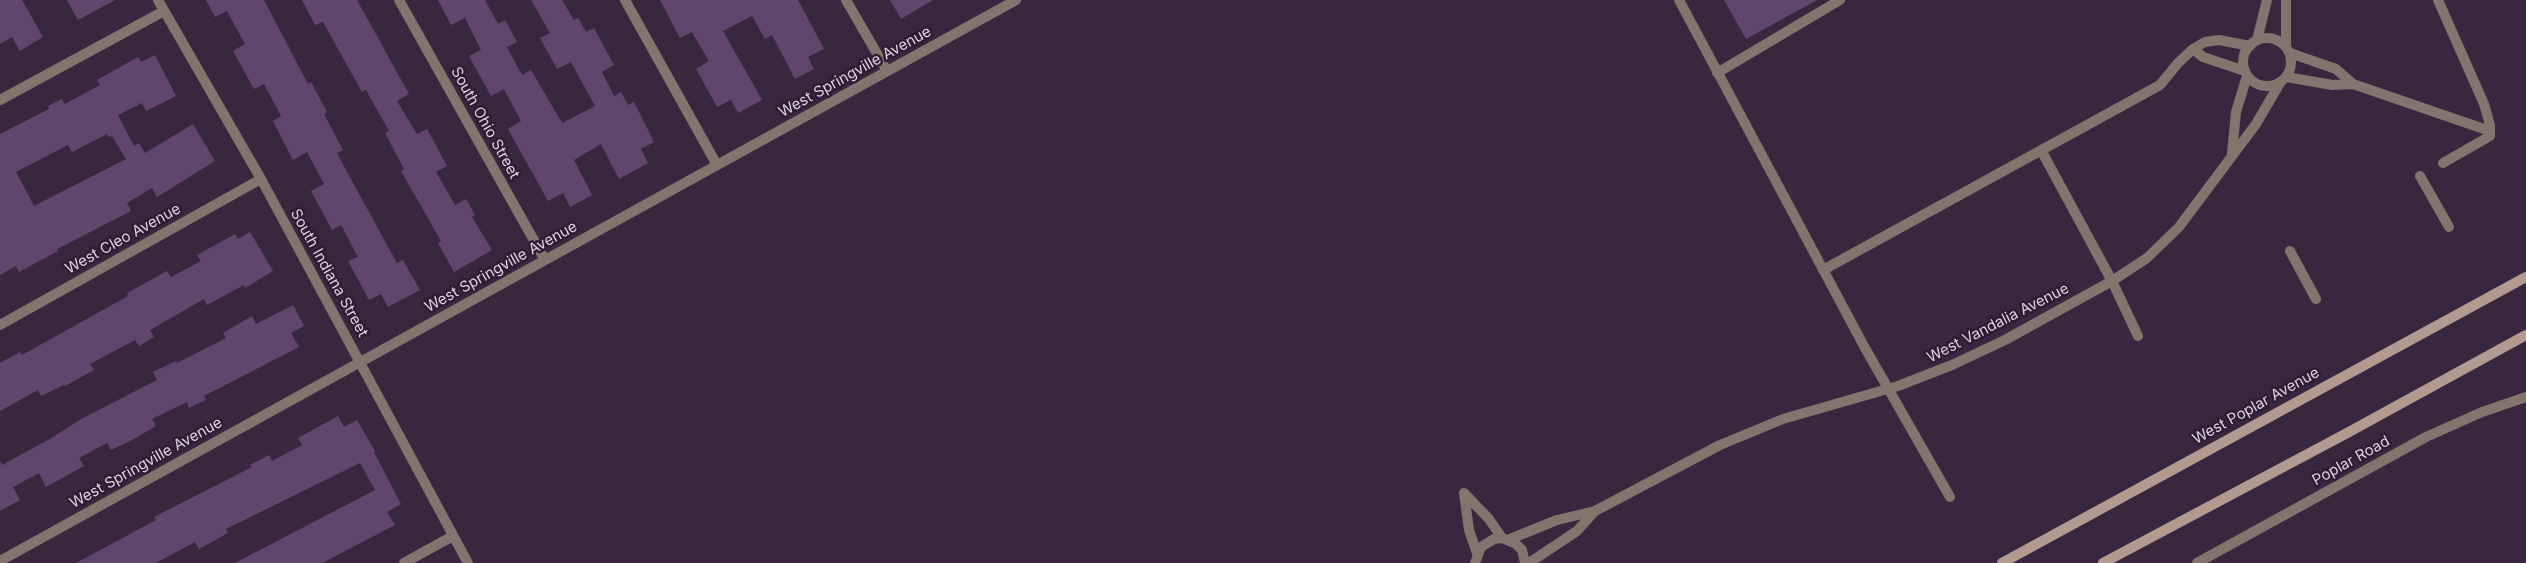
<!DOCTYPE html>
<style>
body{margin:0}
canvas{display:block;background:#39273f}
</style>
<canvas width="2526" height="563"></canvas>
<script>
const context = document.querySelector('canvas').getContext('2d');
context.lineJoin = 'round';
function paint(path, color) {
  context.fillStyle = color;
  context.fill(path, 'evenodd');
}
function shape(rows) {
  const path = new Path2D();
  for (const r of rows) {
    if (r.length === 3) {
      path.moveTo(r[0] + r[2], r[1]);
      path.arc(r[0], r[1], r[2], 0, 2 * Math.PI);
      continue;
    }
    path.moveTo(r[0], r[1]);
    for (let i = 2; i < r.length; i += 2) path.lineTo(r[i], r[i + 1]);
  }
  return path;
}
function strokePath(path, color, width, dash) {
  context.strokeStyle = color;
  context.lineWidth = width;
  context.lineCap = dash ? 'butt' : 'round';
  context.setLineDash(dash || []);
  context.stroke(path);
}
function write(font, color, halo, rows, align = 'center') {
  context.font = font + ' Inter,sans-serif';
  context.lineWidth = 5;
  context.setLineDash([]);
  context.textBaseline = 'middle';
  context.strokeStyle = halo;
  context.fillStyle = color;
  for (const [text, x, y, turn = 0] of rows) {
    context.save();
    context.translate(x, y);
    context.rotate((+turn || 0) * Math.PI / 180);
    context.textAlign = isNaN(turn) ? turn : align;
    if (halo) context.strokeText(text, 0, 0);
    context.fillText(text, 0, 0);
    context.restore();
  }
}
paint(shape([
 [0,0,22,0,43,37,20,51,12,37,0,44],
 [67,0,115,0,78,20],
 [206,0,264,0,308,84,311,82,327,112,324,114,343,150,337,153,359,194,397,263,403,260,420,290,388,307,381,294,369,300,348,261,358,257,341,225,332,230,311,191,324,184,307,152,293,160,273,121,281,116,264,84,254,89,233,51,245,44,227,11,215,17],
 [302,0,357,0,409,94,397,101,417,134,427,129,447,166,436,172,455,205,466,199,475,215,472,217,492,250,454,272,438,243,441,241,401,171,404,169,385,133,389,131,366,90,362,92,323,22,315,25],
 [438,0,485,0,498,24,505,20,517,42,507,47,522,75,531,70,562,123,595,106,571,62,557,69,540,38,550,33,531,0,562,0,574,20,578,18,586,32,594,28,614,65,602,72,614,96,621,92,628,105,634,102,654,142,641,149,648,163,619,179,601,144,574,160,592,195,570,207,563,193,548,201,508,129,521,121,504,89,491,96,469,56,481,50,465,18,451,25],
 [660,0,798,0,824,49,808,57,814,69,795,79,772,35,765,39,752,16,723,31,762,100,738,113,731,100,717,107,696,69,709,61,692,32,680,38],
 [890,0,933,0,901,19],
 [1724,0,1817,0,1746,39],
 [155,55,176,96,146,111,142,103,118,115,134,146,139,143,145,153,193,124,215,161,157,197,152,188,127,203,131,211,57,249,58,251,19,272,16,266,0,275,0,134,49,109,48,106,62,99,65,104,100,85,97,80,138,57,141,62],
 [107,134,109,137,112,136,126,159,34,206,16,172,68,145,72,152],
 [250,232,273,271,245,288,244,285,207,305,204,299,150,330,154,337,139,346,135,340,90,364,94,370,65,386,64,385,41,396,38,390,0,411,0,363,20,352,22,355,128,296,127,293,167,271,171,277,201,261,197,255,235,234,238,239],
 [293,305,304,326,291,333,299,347,204,396,206,400,189,408,187,402,152,419,156,426,132,440,111,450,107,443,79,458,84,466,46,487,39,473,13,487,20,500,0,511,0,461,2,465,48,440,83,418,157,380,153,372,176,361,177,363,226,338,223,333,252,316,256,324],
 [338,416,344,427,357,420,375,451,374,452,401,504,387,512,395,525,322,563,235,563,375,490,360,463,226,529,228,533,199,549,195,542,156,563,76,563,156,520,154,517,252,467,250,465,269,455,272,461,302,445,298,438]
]), '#62456d');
strokePath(shape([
 [1679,0,1865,348,1950,497],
 [2438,0,2484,104,2490,125,2490,136,2443,163],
 [2193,49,2203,57,2245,71],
 [2290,53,2336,69,2353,84],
 [1717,73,1840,0],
 [2287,77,2332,85,2353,84,2490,131],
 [2041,150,2112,281,2138,336],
 [2420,176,2449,227],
 [2290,251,2316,299],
 [1823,270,2160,85,2178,63,2193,49,2205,42,2219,40,2250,46],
 [1464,493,1469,530,1477,553],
 [1464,493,1489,519,1502,538]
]), '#83746d', 10);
strokePath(shape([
 [158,0,261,179,468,563],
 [399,0,545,260],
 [625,0,717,165],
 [846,0,887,71],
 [2267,62,24],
 [2257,40,2267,0],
 [2286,46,2286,0],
 [0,100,164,11],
 [2232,153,2236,112,2247,76],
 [0,325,261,179],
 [1510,539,1557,520,1595,511,1720,445,1783,419,1898,386,1952,365,2005,340,2112,281,2147,258,2179,227,2256,124,2280,83],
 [0,561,1016,0],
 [404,563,453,536],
 [1475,563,1481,547,1494,539,1502,538,1516,544,1522,550,1525,563],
 [1529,563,1577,531,1595,511],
 [2197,563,2426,437,2482,412,2526,397]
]), '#83746d', 10);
strokePath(shape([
 [2002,563,2526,277],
 [2103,563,2349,432,2526,335]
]), '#b39a90', 10);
write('15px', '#ded2e2', '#2f1d35', [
 ["West Springville Avenue",855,72,-29],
 ["South Ohio Street",485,123,61],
 ["West Cleo Avenue",123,239,-29],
 ["West Springville Avenue",501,267,-29],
 ["South Indiana Street",329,273,61],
 ["West Vandalia Avenue",1998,323,-27],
 ["West Poplar Avenue",2256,406,-29],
 ["Poplar Road",2351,461,-29],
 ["West Springville Avenue",146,463,-29]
]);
</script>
